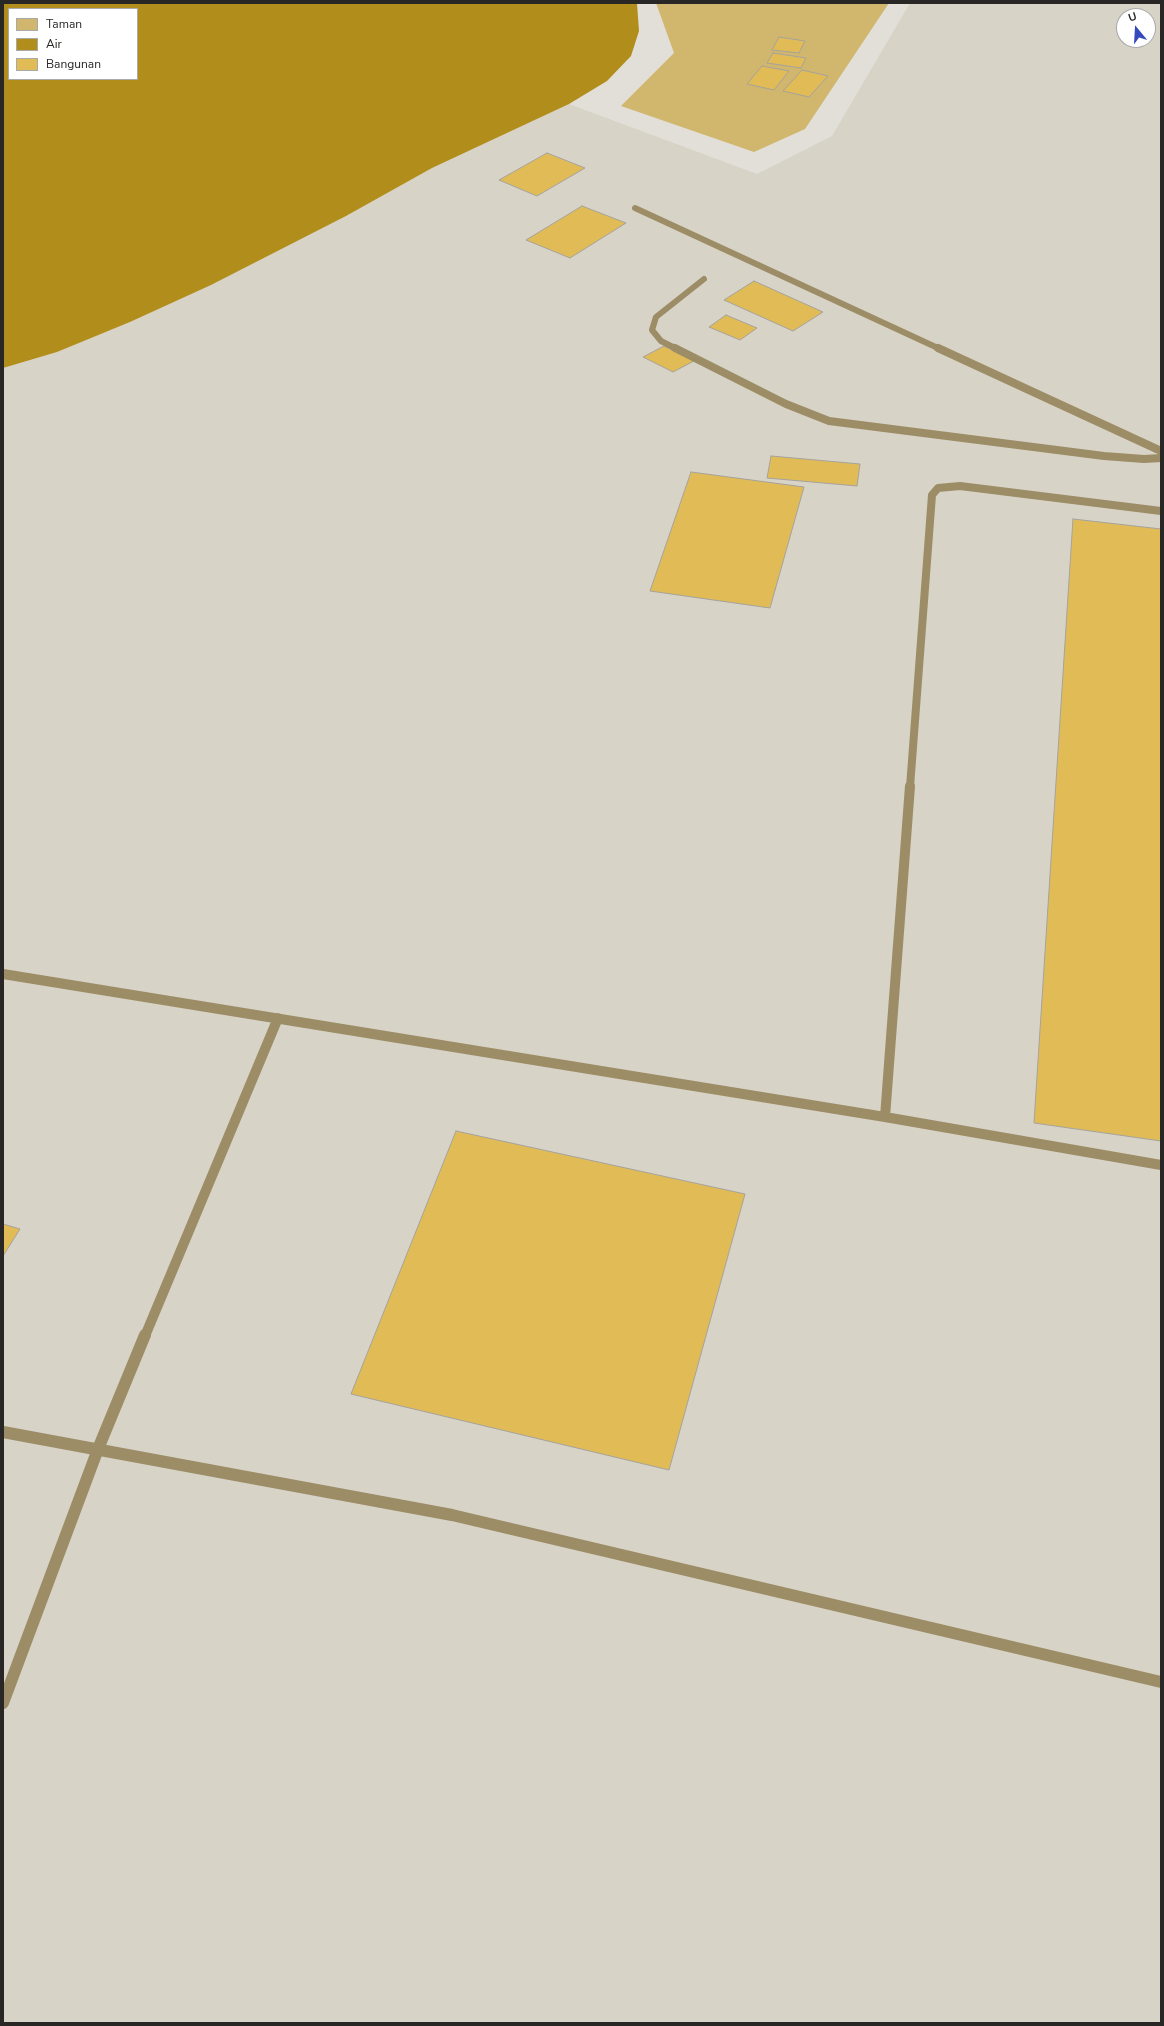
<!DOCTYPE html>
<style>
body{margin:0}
#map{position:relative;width:1164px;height:2026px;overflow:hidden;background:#e2dfd9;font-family:"Nunito Sans",sans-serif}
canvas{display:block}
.frame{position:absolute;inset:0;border:4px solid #282725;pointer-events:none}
.legend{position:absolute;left:8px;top:8px;width:130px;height:72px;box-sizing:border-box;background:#fff;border:1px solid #a9a9a8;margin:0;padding:5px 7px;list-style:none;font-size:12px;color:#282725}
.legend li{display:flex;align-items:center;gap:8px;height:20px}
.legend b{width:20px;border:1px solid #a9a9a8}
.north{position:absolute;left:1116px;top:8px;width:40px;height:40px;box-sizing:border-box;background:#fff;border:1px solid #a9a9a8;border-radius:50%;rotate:342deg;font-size:11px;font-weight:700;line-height:16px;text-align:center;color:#282725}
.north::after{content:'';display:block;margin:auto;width:14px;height:18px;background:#354bbd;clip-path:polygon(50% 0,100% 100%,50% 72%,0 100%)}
</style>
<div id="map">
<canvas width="1164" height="2026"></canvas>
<div class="frame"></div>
<ul class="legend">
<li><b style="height:11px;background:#d1b66d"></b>Taman</li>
<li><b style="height:11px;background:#b18d1b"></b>Air</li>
<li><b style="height:11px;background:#e1bc56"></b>Bangunan</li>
</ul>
<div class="north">U</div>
</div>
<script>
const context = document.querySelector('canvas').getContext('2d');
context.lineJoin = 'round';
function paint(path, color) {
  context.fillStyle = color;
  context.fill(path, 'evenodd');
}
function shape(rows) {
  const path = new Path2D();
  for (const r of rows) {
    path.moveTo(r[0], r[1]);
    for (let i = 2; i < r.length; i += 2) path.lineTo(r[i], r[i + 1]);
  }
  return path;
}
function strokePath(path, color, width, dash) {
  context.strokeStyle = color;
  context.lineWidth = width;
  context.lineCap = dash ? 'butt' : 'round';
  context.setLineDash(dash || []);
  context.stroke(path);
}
paint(shape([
 [910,3,1161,3,1161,2023,3,2023,3,368,57,352,130,322,211,285,346,216,432,168,569,104,757,174,832,136],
 [1124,16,1148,16,1148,40,1124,40]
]), '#d8d3c7');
paint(shape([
 [656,3,889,3,805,129,754,152,621,106,674,53]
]), '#d1b66d');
paint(shape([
 [3,3,637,3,639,31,631,56,607,81,569,104,432,168,346,216,211,285,130,322,57,352,3,368],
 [9,9,137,9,137,79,9,79]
]), '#b18d1b');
const building = shape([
 [779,37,805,41,799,53,772,50,779,37],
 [773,53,806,58,801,68,767,63,773,53],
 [762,66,789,71,774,90,747,84,762,66],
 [802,70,828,76,809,97,783,91,802,70],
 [547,153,585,168,537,196,499,180,547,153],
 [582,206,626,223,570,258,526,240,582,206],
 [754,281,823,312,793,331,724,300,754,281],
 [726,315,757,328,740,340,709,327,726,315],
 [664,346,694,361,673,372,643,357,664,346],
 [771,456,860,464,857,486,767,478,771,456],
 [691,472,804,487,770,608,650,591,691,472],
 [1073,519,1161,529,1161,1141,1034,1123,1073,519],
 [456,1131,745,1194,669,1470,351,1394,456,1131],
 [3,1224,20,1229,3,1256,3,1224]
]);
paint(building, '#e1bc56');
strokePath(building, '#a5a39d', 1);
strokePath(shape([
 [635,208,940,349],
 [677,349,661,341,652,330,656,317,704,279]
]), '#9c8d66', 6);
strokePath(shape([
 [675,348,786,404,829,421,1104,456,1144,459,1161,458],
 [938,348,1161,451],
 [910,787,932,495,938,488,960,486,1161,511]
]), '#9c8d66', 8);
strokePath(shape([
 [3,974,885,1117,1161,1165],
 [885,1117,910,786],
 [145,1336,278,1018]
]), '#9c8d66', 10);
strokePath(shape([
 [3,1432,452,1515,1161,1682],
 [3,1703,98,1449,145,1335]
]), '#9c8d66', 12);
</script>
